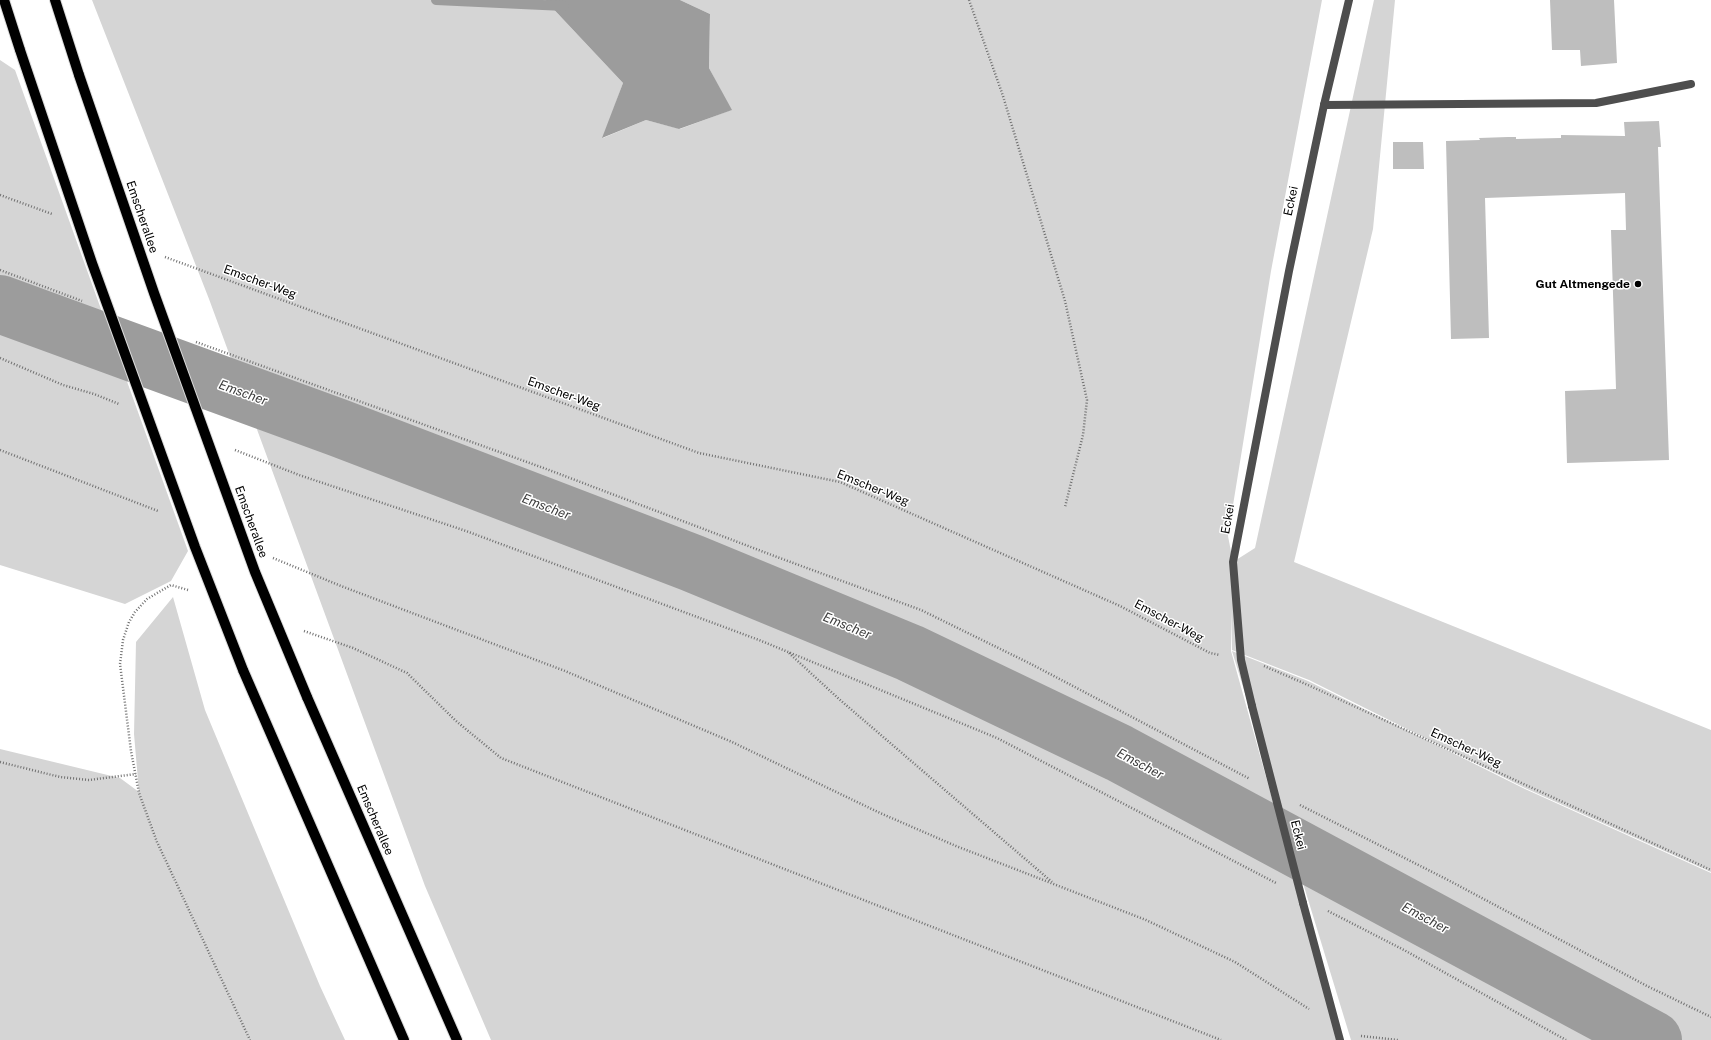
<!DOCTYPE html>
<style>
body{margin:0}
canvas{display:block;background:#fff}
</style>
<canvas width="1711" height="1040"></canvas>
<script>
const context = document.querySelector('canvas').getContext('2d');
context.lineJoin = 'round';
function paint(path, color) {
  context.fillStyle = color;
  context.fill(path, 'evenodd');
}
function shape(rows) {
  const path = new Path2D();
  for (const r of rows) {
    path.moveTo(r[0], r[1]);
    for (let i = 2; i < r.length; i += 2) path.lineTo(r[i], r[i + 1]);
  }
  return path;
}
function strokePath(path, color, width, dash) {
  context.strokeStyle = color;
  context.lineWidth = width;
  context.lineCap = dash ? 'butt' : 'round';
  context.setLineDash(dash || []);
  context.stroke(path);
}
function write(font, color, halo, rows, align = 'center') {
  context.font = font + ' "Public Sans",sans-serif';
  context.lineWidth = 3;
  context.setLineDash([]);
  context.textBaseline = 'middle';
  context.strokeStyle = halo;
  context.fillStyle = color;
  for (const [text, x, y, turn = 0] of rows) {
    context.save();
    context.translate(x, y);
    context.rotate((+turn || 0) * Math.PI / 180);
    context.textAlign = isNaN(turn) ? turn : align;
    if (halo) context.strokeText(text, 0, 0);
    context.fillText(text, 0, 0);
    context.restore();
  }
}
paint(shape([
 [92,0,545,0,623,83,603,138,646,120,680,129,731,110,709,68,710,14,680,0,1322,0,1271,271,1228,536,1233,562,1255,548,1374,0,1395,0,1373,229,1294,562,1711,730,1711,872,1525,788,1309,680,1232,650,1232,610,1231,651,1339,1040,491,1040,425,886,209,299],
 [0,60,15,70,188,551,171,581,125,604,0,565],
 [173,597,205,710,320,986,345,1040,0,1040,0,749,120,778,139,792,134,734,136,642],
 [1232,651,1308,681,1525,789,1711,873,1711,1040,1351,1040]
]), '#d5d5d5');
paint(shape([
 [545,0,680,0,710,14,709,68,732,110,679,129,646,120,602,138,623,83]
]), '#9c9c9c');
strokePath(shape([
 [436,0,564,6]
]), '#9c9c9c', 10);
strokePath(shape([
 [0,304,339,428,692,563,910,653,1119,753,1653,1040]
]), '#9c9c9c', 58);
paint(shape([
 [1550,0,1614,0,1617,63,1581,66,1580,50,1552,50],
 [1659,121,1661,147,1658,147,1669,460,1567,463,1565,391,1616,389,1611,230,1626,230,1625,193,1485,198,1489,338,1451,339,1446,141,1480,140,1479,138,1508,137,1516,137,1516,139,1561,138,1561,135,1625,136,1624,122],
 [1393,142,1423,142,1424,169,1393,169]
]), '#bebebe');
const primary = shape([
 [4,0,20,50],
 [55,0,79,75],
 [243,670,404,1040],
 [307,697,457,1040]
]);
strokePath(primary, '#dbdbdb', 12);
strokePath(shape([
 [969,0,1003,96,1065,301,1087,400,1083,435,1065,507],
 [0,195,52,214],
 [165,257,699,453,840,482,1120,606,1210,653,1220,655],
 [0,270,82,301],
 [196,342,549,470,777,557,921,610,1031,664,1250,779],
 [0,358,63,385,94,394,119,404],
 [0,450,158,511],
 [235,450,299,475,466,531,759,640,997,738,1276,883],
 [273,558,341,586,565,671,732,742,880,813,956,846,1146,920,1235,962,1309,1009],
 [188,590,171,585,147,599,135,612,129,622,123,640,120,664,131,751,139,793,157,842,250,1040],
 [304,631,353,648,407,673,456,721,501,758,1221,1040],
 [789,653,839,699,1052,882],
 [1264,666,1308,685,1711,870],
 [0,762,60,777,89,780,136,774],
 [1300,805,1448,880,1647,986,1711,1017],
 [1328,911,1404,950,1566,1040],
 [1361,1036,1398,1040]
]), '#707070', 2.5, [1, 2]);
strokePath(shape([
 [1324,105,1596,103,1691,84]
]), '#4e4e4e', 8);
strokePath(shape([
 [1252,706,1241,660,1233,562,1289,271,1324,105,1349,0],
 [1303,903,1340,1040]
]), '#4e4e4e', 8);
strokePath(primary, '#000', 10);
const primaryBridge = shape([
 [20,50,92,263,195,547,243,670],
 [79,75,154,293,255,572,307,697]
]);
strokePath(primaryBridge, '#dbdbdb', 12, []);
strokePath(shape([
 [1252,706,1303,903]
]), '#4e4e4e', 8);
strokePath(primaryBridge, '#000', 10);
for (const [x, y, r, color] of [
 [1638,284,4,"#000"]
]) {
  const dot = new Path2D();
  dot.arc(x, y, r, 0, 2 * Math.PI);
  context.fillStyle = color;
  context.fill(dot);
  strokePath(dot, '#fff', 1.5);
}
write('12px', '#000', '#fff', [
 ["Eckei",1291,201,-78],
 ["Emscherallee",142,217,71],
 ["Emscher-Weg",260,282,20],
 ["Emscher-Weg",564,394,20],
 ["Emscher-Weg",873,488,22],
 ["Eckei",1228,519,-80],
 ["Emscherallee",251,522,70],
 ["Emscher-Weg",1169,621,28],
 ["Emscher-Weg",1466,748,25],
 ["Emscherallee",375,820,67],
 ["Eckei",1298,835,76]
]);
write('bold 12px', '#000', '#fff', [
 ["Gut Altmengede",1630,284]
], 'right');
write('italic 13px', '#3d3d3d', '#fff', [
 ["Emscher",243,393,20],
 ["Emscher",546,507,21],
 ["Emscher",847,626,22],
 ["Emscher",1140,764,28],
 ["Emscher",1425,918,28]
]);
</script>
